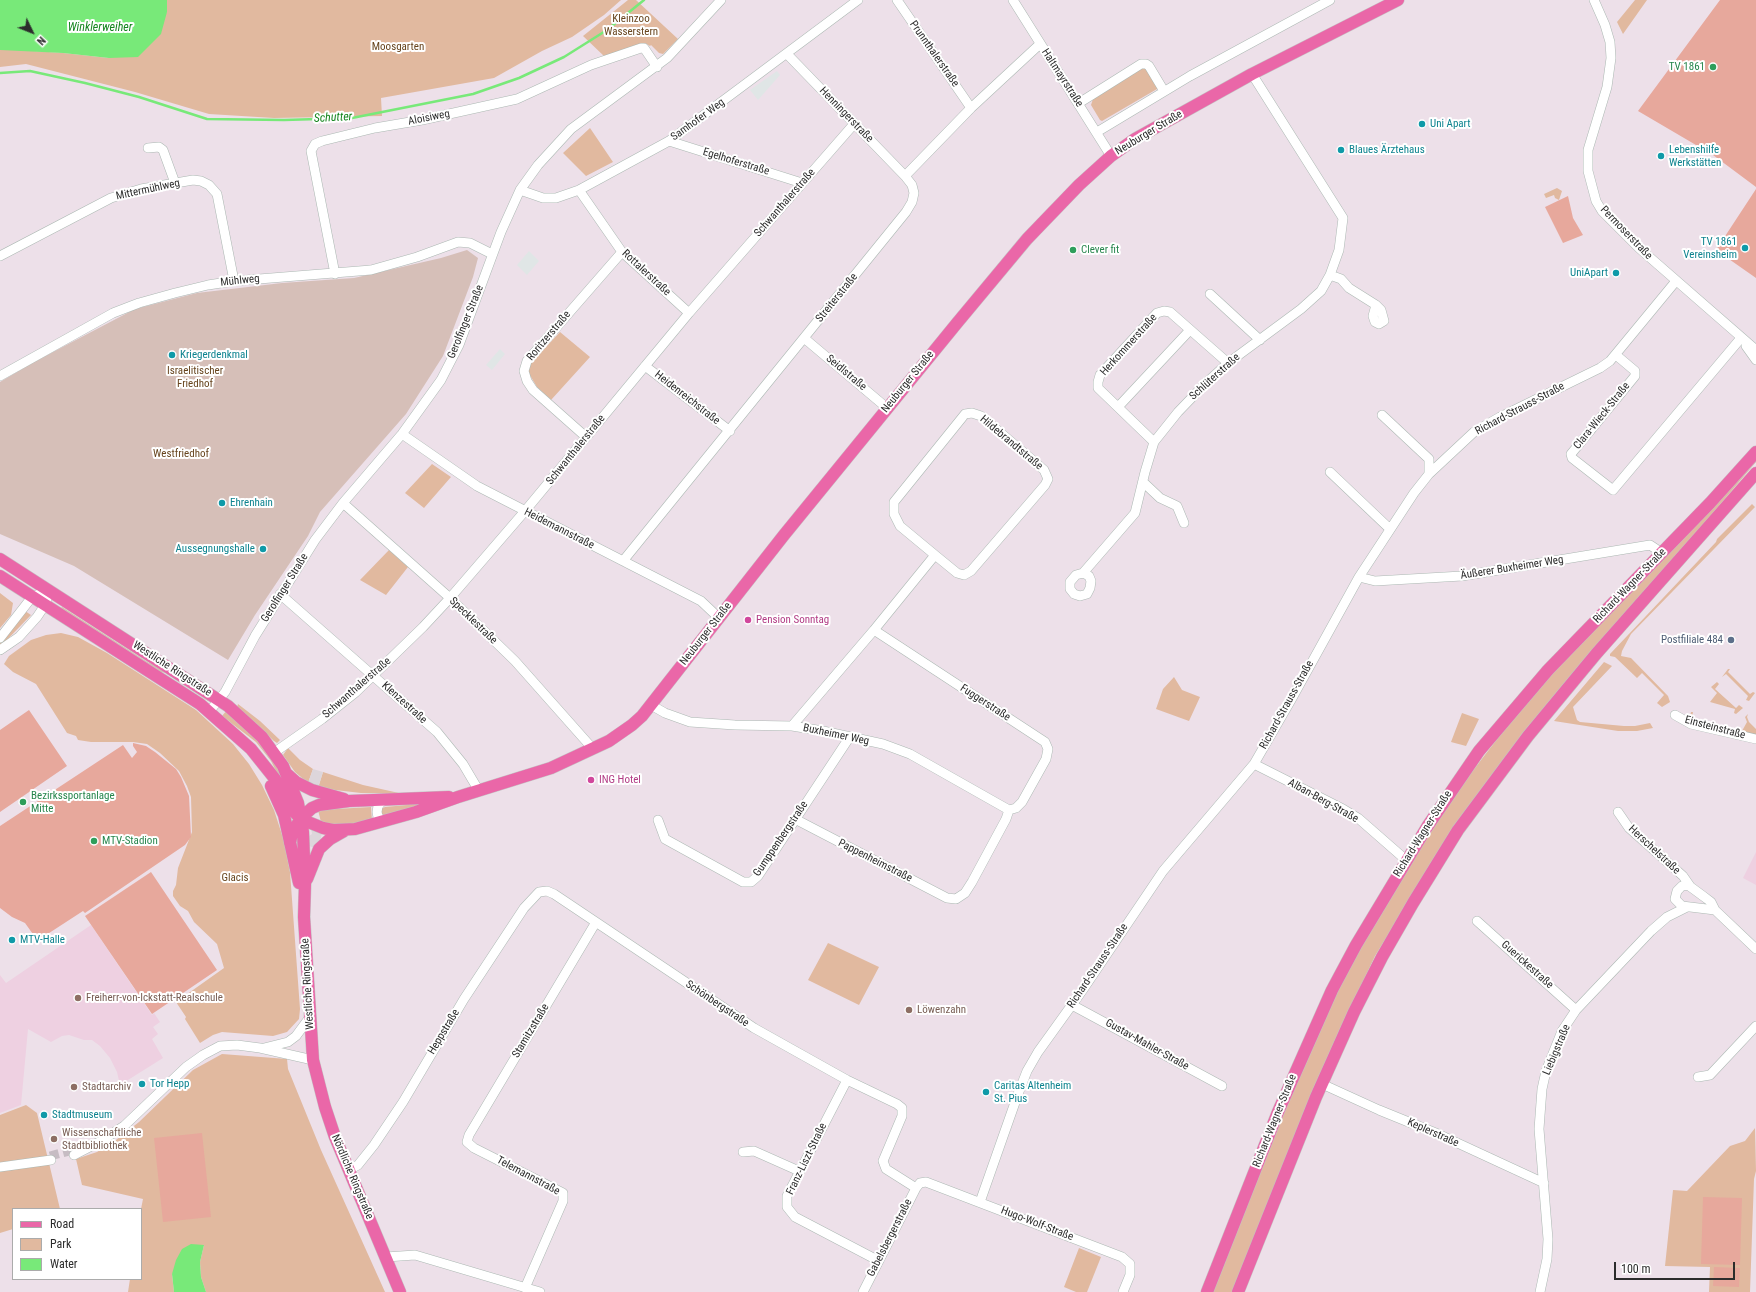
<!DOCTYPE html>
<meta charset="utf-8">
<style>
body{margin:0}
#map{position:relative;width:1756px;height:1292px;overflow:hidden;background:#ede0e9;font-family:"Roboto Condensed",sans-serif}
canvas{display:block}
.legend{position:absolute;left:12px;top:1208px;width:130px;height:72px;box-sizing:border-box;background:#fff;border:1px solid #ababab;margin:0;padding:5px 7px;list-style:none;font-size:12px;color:#2c2c2c}
.legend li{display:flex;align-items:center;gap:8px;height:20px}
.legend b{width:20px;border:1px solid #ababab}
.north{position:absolute;left:12px;top:12px;width:40px;height:40px;-webkit-text-stroke:3px #fff;paint-order:stroke;rotate:133deg;font-size:11px;font-weight:700;line-height:16px;text-align:center;color:#2c2c2c}
.north::after{content:'';display:block;margin:auto;width:14px;height:18px;background:#2c2c2c;clip-path:polygon(50% 0,100% 100%,50% 72%,0 100%)}
.scale{position:absolute;left:1614px;top:1262px;width:121px;height:18px;box-sizing:border-box;border:2px solid #2c2c2c;border-top:0;padding-left:5px;font-size:12px;line-height:14px;white-space:nowrap;color:#2c2c2c;-webkit-text-stroke:3px #fff;paint-order:stroke}
</style>
<div id="map">
<canvas width="1756" height="1292"></canvas>
<ul class="legend">
<li><b style="height:5px;background:#ea67a8"></b>Road</li>
<li><b style="height:11px;background:#e1b99f"></b>Park</li>
<li><b style="height:11px;background:#78e979"></b>Water</li>
</ul>
<div class="north">N</div>
<div class="scale">100 m</div>
</div>
<script>
const context = document.querySelector('canvas').getContext('2d');
context.lineJoin = 'round';
function paint(path, color) {
  context.fillStyle = color;
  context.fill(path, 'evenodd');
}
function shape(rows) {
  const path = new Path2D();
  for (const r of rows) {
    path.moveTo(r[0], r[1]);
    for (let i = 2; i < r.length; i += 2) path.lineTo(r[i], r[i + 1]);
  }
  return path;
}
function strokePath(path, color, width, dash) {
  context.strokeStyle = color;
  context.lineWidth = width;
  context.lineCap = dash ? 'butt' : 'round';
  context.setLineDash(dash || []);
  context.stroke(path);
}
function write(font, color, halo, rows, align = 'center') {
  context.font = font + ' "Roboto Condensed",sans-serif';
  context.lineWidth = 4;
  context.setLineDash([]);
  context.textBaseline = 'middle';
  context.strokeStyle = halo;
  context.fillStyle = color;
  for (const [text, x, y, turn = 0] of rows) {
    context.save();
    context.translate(x, y);
    context.rotate((+turn || 0) * Math.PI / 180);
    context.textAlign = isNaN(turn) ? turn : align;
    if (halo) context.strokeText(text, 0, 0);
    context.fillText(text, 0, 0);
    context.restore();
  }
}
paint(shape([
 [777,71,780,75,758,100,750,90],
 [529,251,539,261,527,275,517,265],
 [500,349,505,354,492,370,486,365]
]), '#e0e6e6');
paint(shape([
 [1756,852,1756,885,1743,878],
 [91,925,152,1015,154,1013,160,1022,153,1027,158,1034,152,1039,163,1058,120,1085,117,1072,110,1058,100,1046,92,1040,84,1040,69,1035,62,1036,51,1042,28,1029,21,1105,0,1113,0,975,6,983]
]), '#eed0e1');
paint(shape([
 [167,0,621,0,604,15,572,37,542,51,494,78,381,98,382,116,274,118,209,114,135,92,26,64,0,67,0,50,4,49,63,53,109,58,167,12],
 [628,0,636,0,678,39,663,54,659,53,651,45,650,46,645,43,605,57,583,36],
 [1635,0,1647,0,1623,34,1617,22],
 [1139,69,1148,69,1158,84,1157,89,1102,121,1100,120,1091,105,1093,99],
 [590,128,613,162,586,176,563,153],
 [1557,188,1562,191,1559,200,1555,198,1554,195,1546,198,1544,194],
 [560,332,590,357,551,400,537,387,528,372,531,363],
 [1756,459,1756,462,1528,731,1435,860,1375,956,1334,1044,1232,1292,1210,1292,1304,1057,1342,977,1394,886,1455,794,1501,734,1552,674,1695,527],
 [432,464,451,477,424,508,405,493],
 [1752,504,1755,507,1631,634,1622,651,1621,656,1631,658,1668,696,1670,702,1662,707,1657,703,1664,695,1642,673,1637,678,1615,657,1610,656,1610,654,1716,542,1717,539],
 [389,550,408,567,386,595,360,580],
 [0,593,13,603,11,615,0,628],
 [62,607,149,663,157,664,209,699,208,701,166,673,156,671,60,609],
 [25,611,31,615,0,647,0,640],
 [61,633,78,637,107,653,196,710,233,744,249,764,262,785,274,810,284,841,290,872,300,1009,299,1019,287,1032,273,1036,222,1032,213,1035,200,1043,185,1019,186,1017,176,1002,224,968,217,944,194,922,188,911,180,906,173,896,173,891,176,885,178,868,192,832,191,797,187,786,179,771,160,753,147,744,133,742,91,742,78,740,76,736,67,733,36,684,13,672,4,664,9,656,31,640,46,635],
 [1604,662,1612,666,1573,707,1577,720,1580,722,1624,726,1635,726,1650,723,1653,728,1637,731,1618,731,1554,721],
 [1728,669,1730,669,1728,672,1750,694,1753,692,1755,693,1749,701,1746,700,1748,696,1726,674,1722,677],
 [1174,677,1182,690,1200,697,1189,721,1156,709,1163,689],
 [1717,682,1719,684,1715,689,1736,708,1739,705,1743,708,1736,714,1734,713,1735,709,1710,702,1717,693,1711,687],
 [238,704,260,721,280,740,277,743,274,741,237,707],
 [227,710,267,750,285,781,279,777,271,761,256,742,222,716],
 [1691,712,1693,712,1692,718,1742,731,1747,722,1745,717,1748,714,1747,717,1749,722,1756,729,1756,735,1693,720,1690,717],
 [1462,713,1479,719,1466,746,1451,742],
 [288,748,300,760,313,769,308,783,295,772,283,755],
 [323,772,363,785,399,793,361,793,318,788],
 [428,803,385,817,381,815,381,809,385,807],
 [371,807,372,821,345,827,321,822,318,810],
 [828,943,879,967,859,1005,808,980],
 [222,1054,287,1059,288,1069,321,1150,385,1292,206,1292,201,1277,200,1262,204,1245,172,1274,174,1292,128,1292,130,1279,141,1279,141,1209,143,1199,82,1185,76,1159,97,1152,116,1140,139,1122,193,1070],
 [26,1105,37,1113,60,1209,13,1209,13,1229,0,1233,0,1115],
 [1755,1128,1756,1171,1754,1179,1750,1292,1709,1292,1710,1267,1665,1266,1673,1190,1687,1191,1730,1146,1745,1141],
 [1079,1248,1101,1257,1087,1292,1076,1292,1064,1287]
]), '#e1b99f');
paint(shape([
 [467,250,478,258,473,277,443,356,406,414,320,512,308,536,255,615,228,660,74,566,0,534,0,382,34,362,135,309,197,293,282,283,354,278,441,258]
]), '#d6bfb8');
paint(shape([
 [1720,0,1756,0,1756,187,1713,155,1638,111],
 [1756,189,1756,278,1716,250],
 [1568,196,1573,218,1583,235,1563,243,1545,207],
 [29,710,67,766,0,812,0,730],
 [133,743,146,746,155,752,176,769,181,777,189,796,191,837,185,845,85,913,83,911,43,937,35,937,25,923,12,917,0,908,0,826,123,745,132,758,137,752,133,746],
 [151,872,217,970,152,1014,85,916],
 [202,1133,211,1217,163,1222,154,1138],
 [1703,1197,1742,1198,1740,1265,1701,1264],
 [1714,1267,1740,1268,1739,1287,1713,1286]
]), '#e7a89c');
paint(shape([
 [313,769,323,772,318,788,308,783],
 [311,828,322,832,321,838,319,841,320,842,315,848,309,846,309,836,312,834]
]), '#ddd6db');
paint(shape([
 [0,0,167,0,167,12,161,34,138,57,109,58,63,53,0,50],
 [191,1244,204,1245,200,1262,201,1277,206,1292,174,1292,172,1274,176,1260,182,1249]
]), '#78e979');
strokePath(shape([
 [0,73,30,71,85,83,139,97,207,119,284,120,352,118,473,94,519,78,564,57,607,30,644,0]
]), '#78e979', 2.5);
strokePath(shape([
 [50,1156,73,1150]
]), '#c6bcc3', 9, [9, 4.5]);
const minor = shape([
 [897,0,971,108],
 [1013,0,1111,156],
 [1594,0,1605,25,1610,42,1611,58,1607,87,1588,150,1588,171,1596,201,1602,211,1639,248,1756,350],
 [787,54,905,176],
 [1079,103,1141,64,1146,64,1149,66,1164,91],
 [1097,132,1190,76,1330,0],
 [669,141,802,183],
 [148,148,159,147,163,150,175,183],
 [520,190,543,198,556,198,579,190,669,141,858,0],
 [579,190,622,252,689,313],
 [0,256,111,198,141,189,193,180,201,181,209,185,217,194,234,281],
 [335,274,311,151,315,144,322,141,375,128,422,120,517,99,591,65,641,48,644,48,657,67],
 [1330,275,1341,279,1349,288,1376,305,1373,316,1375,322,1379,324,1384,321,1381,310,1376,305],
 [1210,294,1260,340],
 [804,338,887,408],
 [1746,346,1756,360],
 [1616,355,1635,371,1635,376,1571,454,1572,458,1613,490,1741,338],
 [645,366,730,431],
 [0,376,113,313,139,303,175,293,208,285,234,281,371,270,417,257,458,242,470,243,492,254],
 [1118,407,1190,330],
 [1382,415,1429,459,1429,474],
 [402,434,477,486,701,601,719,618],
 [586,437,533,390,527,381,524,371,527,361,622,252],
 [1154,442,1098,388,1098,382,1100,375,1157,313,1164,311,1170,312,1228,363],
 [1330,472,1390,529],
 [1143,482,1160,498,1177,506,1184,523],
 [343,503,450,598,515,661,593,749],
 [623,561,906,212,912,202,914,193,912,185,905,176,971,108,1040,44],
 [1083,573,1089,576,1091,581,1090,588,1087,594,1080,596,1074,594,1070,589,1070,582,1076,575,1083,573,1135,513,1145,472,1154,442,1178,412,1205,384,1228,363,1301,309,1321,291,1330,275,1339,250,1343,218,1252,74],
 [1359,577,1375,581,1462,576,1650,545,1662,553],
 [280,594,437,732,463,764,479,791],
 [874,630,935,555,900,526,894,514,894,502,965,414,972,413,981,416,1044,470,1048,479,1045,485,971,571,964,575,957,573,935,555],
 [0,638,32,597,49,590,45,605,37,617,19,637,0,650],
 [651,705,665,713,690,722,735,725,792,726,823,731,883,744,910,754,1009,810],
 [209,712,225,692,255,636,315,540,343,503,402,434,441,380,459,345,501,232,520,190,538,165,571,129,667,58,721,0],
 [1675,715,1691,724,1756,739],
 [792,726,874,630,1045,742,1048,749,1046,759,1022,802,1016,808,1009,810,1006,819,972,882,965,893,956,899,947,898,795,819],
 [275,752,322,719,356,692,423,627,450,598,525,511,689,313,854,124],
 [1254,764,1343,809,1358,818,1406,860],
 [383,800,378,806,377,812,378,817,384,821],
 [1618,812,1629,828,1683,876,1690,886],
 [658,820,665,839,743,882,751,882,758,876,849,738],
 [1715,910,1682,906,1675,899,1677,891,1682,886,1688,885,1703,896,1711,902,1715,910,1756,949],
 [1477,921,1576,1010],
 [1072,1005,1222,1086],
 [264,1048,288,1042,296,1036,310,1017],
 [1698,1077,1710,1075,1756,1026],
 [847,1080,787,1196,787,1207,795,1217,879,1261],
 [1322,1084,1379,1110,1438,1134,1544,1183],
 [743,1152,754,1151,799,1171],
 [74,1155,101,1141,124,1126,186,1067,203,1055,220,1046,237,1045,260,1048,313,1060],
 [0,1167,51,1160],
 [349,1170,358,1165,374,1145,403,1102,464,999,524,908,539,892,547,891,554,894,754,1028,847,1080,897,1104,902,1108,902,1116,883,1161,886,1169,916,1188],
 [980,1202,1018,1094,1027,1071,1038,1052,1084,988,1163,871,1254,764,1291,700,1359,577,1414,493,1429,474,1474,432,1500,417,1600,368,1610,361,1676,281],
 [386,1257,415,1255,540,1292],
 [525,1288,563,1201,563,1193,474,1148,467,1142,469,1135,596,922],
 [863,1292,916,1188,920,1183,926,1182,1122,1257,1130,1264,1130,1275,1123,1292],
 [1540,1292,1547,1259,1548,1239,1539,1129,1542,1089,1546,1071,1562,1031,1576,1010,1651,931,1667,917,1687,907]
]);
const major = shape([
 [0,559,228,706,262,737,283,766,298,803,303,832,305,884,304,917,313,1060,325,1107,335,1137,400,1292],
 [0,576,200,704,251,749,275,779,296,814,308,822,323,828,333,830,355,829,416,812,458,797,551,768,609,741,632,725,642,716,784,535,957,323,1027,239,1079,185,1111,156,1135,139,1252,74,1398,0],
 [287,774,296,782,312,790,344,799],
 [271,786,284,815,299,883],
 [290,843,292,833,301,818,312,808,319,805,349,801,449,797],
 [307,879,319,849,330,839,344,831],
 [1207,1292,1278,1112,1332,990,1356,945,1427,827,1479,751,1548,670,1710,503,1756,452],
 [1238,1292,1316,1097,1354,1012,1382,957,1413,903,1458,830,1528,736,1596,654,1756,473]
]);
strokePath(minor, '#acb8b3', 10);
strokePath(major, '#c4c4c4', 13);
strokePath(minor, '#fff', 9);
strokePath(major, '#ea67a8', 12);
for (const [x, y, r, color] of [
 [1713,67,4,"#2e9e5b"],
 [1422,124,4,"#0f9aa8"],
 [1341,150,4,"#0f9aa8"],
 [1661,156,4,"#0f9aa8"],
 [1745,248,4,"#0f9aa8"],
 [1073,250,4,"#2e9e5b"],
 [1616,273,4,"#0f9aa8"],
 [172,355,4,"#0f9aa8"],
 [222,503,4,"#0f9aa8"],
 [263,549,4,"#0f9aa8"],
 [748,620,4,"#d1479c"],
 [1731,640,4,"#5c6f8a"],
 [591,780,4,"#d1479c"],
 [23,802,4,"#2e9e5b"],
 [94,841,4,"#2e9e5b"],
 [12,940,4,"#0f9aa8"],
 [78,998,4,"#8d6e63"],
 [909,1010,4,"#8d6e63"],
 [142,1084,4,"#0f9aa8"],
 [74,1087,4,"#8d6e63"],
 [986,1092,4,"#0f9aa8"],
 [44,1115,4,"#0f9aa8"],
 [54,1139,4,"#8d6e63"]
]) {
  const dot = new Path2D();
  dot.arc(x, y, r, 0, 2 * Math.PI);
  context.fillStyle = color;
  context.fill(dot);
  strokePath(dot, '#fff', 1.5);
}
write('11px', '#67451e', '#fff', [
 ["Kleinzoo",631,19],
 ["Wasserstern",631,32],
 ["Moosgarten",398,47],
 ["Israelitischer",195,371],
 ["Friedhof",195,384],
 ["Westfriedhof",181,454],
 ["Glacis",235,878]
]);
write('11px', '#2c2c2c', '#fff', [
 ["Prunnthalerstraße",934,54,55],
 ["Haltmayrstraße",1062,78,57],
 ["Henningerstraße",846,115,46],
 ["Aloisiweg",429,118,-11],
 ["Samhofer Weg",698,120,-36],
 ["Neuburger Straße",1149,133,-31],
 ["Egelhoferstraße",736,162,17],
 ["Mittermühlweg",148,190,-12],
 ["Schwanthalerstraße",785,203,-49],
 ["Permoserstraße",1626,233,46],
 ["Rottalerstraße",646,273,43],
 ["Mühlweg",240,281,-6],
 ["Streiterstraße",837,298,-51],
 ["Gerolfinger Straße",466,322,-68],
 ["Roritzerstraße",549,336,-50],
 ["Herkommerstraße",1129,345,-48],
 ["Seidlstraße",846,373,40],
 ["Schlüterstraße",1215,377,-42],
 ["Neuburger Straße",908,382,-51],
 ["Heidenreichstraße",687,398,38],
 ["Richard-Strauss-Straße",1520,409,-28],
 ["Clara-Wieck-Straße",1602,416,-51],
 ["Hildebrandtstraße",1011,443,40],
 ["Schwanthalerstraße",576,450,-51],
 ["Heidemannstraße",559,529,27],
 ["Äußerer Buxheimer Weg",1512,568,-9],
 ["Richard-Wagner-Straße",1630,586,-46],
 ["Gerolfinger Straße",285,588,-58],
 ["Specklestraße",473,621,44],
 ["Neuburger Straße",706,634,-52],
 ["Westliche Ringstraße",172,669,33],
 ["Schwanthalerstraße",357,688,-41],
 ["Klenzestraße",404,703,42],
 ["Fuggerstraße",985,703,33],
 ["Richard-Strauss-Straße",1287,705,-61],
 ["Einsteinstraße",1715,728,15],
 ["Buxheimer Weg",836,735,12],
 ["Alban-Berg-Straße",1323,801,29],
 ["Richard-Wagner-Straße",1423,834,-58],
 ["Gumppenbergstraße",781,839,-56],
 ["Herschelstraße",1654,850,43],
 ["Pappenheimstraße",875,861,27],
 ["Guerickestraße",1527,965,42],
 ["Richard-Strauss-Straße",1098,966,-56],
 ["Westliche Ringstraße",308,984,-93],
 ["Schönbergstraße",717,1004,34],
 ["Stamitzstraße",531,1031,-59],
 ["Heppstraße",444,1032,-59],
 ["Gustav-Mahler-Straße",1147,1045,29],
 ["Liebigstraße",1557,1050,-67],
 ["Richard-Wagner-Straße",1275,1121,-68],
 ["Keplerstraße",1433,1133,24],
 ["Franz-Liszt-Straße",807,1159,-64],
 ["Telemannstraße",528,1176,28],
 ["Nördliche Ringstraße",352,1177,67],
 ["Hugo-Wolf-Straße",1037,1224,21],
 ["Gabelsbergerstraße",890,1238,-63]
]);
write('11px', '#27864d', '#fff', [
 ["TV 1861",1705,67,"right"],
 ["Clever fit",1081,250],
 ["Bezirkssportanlage",31,796],
 ["Mitte",31,809],
 ["MTV-Stadion",102,841]
], 'left');
write('11px', '#0d838f', '#fff', [
 ["Uni Apart",1430,124],
 ["Blaues Ärztehaus",1349,150],
 ["Lebenshilfe",1669,150],
 ["Werkstätten",1669,163],
 ["TV 1861",1737,242,"right"],
 ["Vereinsheim",1737,255,"right"],
 ["UniApart",1608,273,"right"],
 ["Kriegerdenkmal",180,355],
 ["Ehrenhain",230,503],
 ["Aussegnungshalle",255,549,"right"],
 ["MTV-Halle",20,940],
 ["Tor Hepp",150,1084],
 ["Caritas Altenheim",994,1086],
 ["St. Pius",994,1099],
 ["Stadtmuseum",52,1115]
], 'left');
write('11px', '#b23c85', '#fff', [
 ["Pension Sonntag",756,620],
 ["ING Hotel",599,780]
], 'left');
write('11px', '#4e5e75', '#fff', [
 ["Postfiliale 484",1723,640]
], 'right');
write('11px', '#785e54', '#fff', [
 ["Freiherr-von-Ickstatt-Realschule",86,998],
 ["Löwenzahn",917,1010],
 ["Stadtarchiv",82,1087],
 ["Wissenschaftliche",62,1133],
 ["Stadtbibliothek",62,1146]
], 'left');
write('italic 12px', '#14851e', '#fff', [
 ["Winklerweiher",100,28],
 ["Schutter",333,118,-3]
]);
</script>
